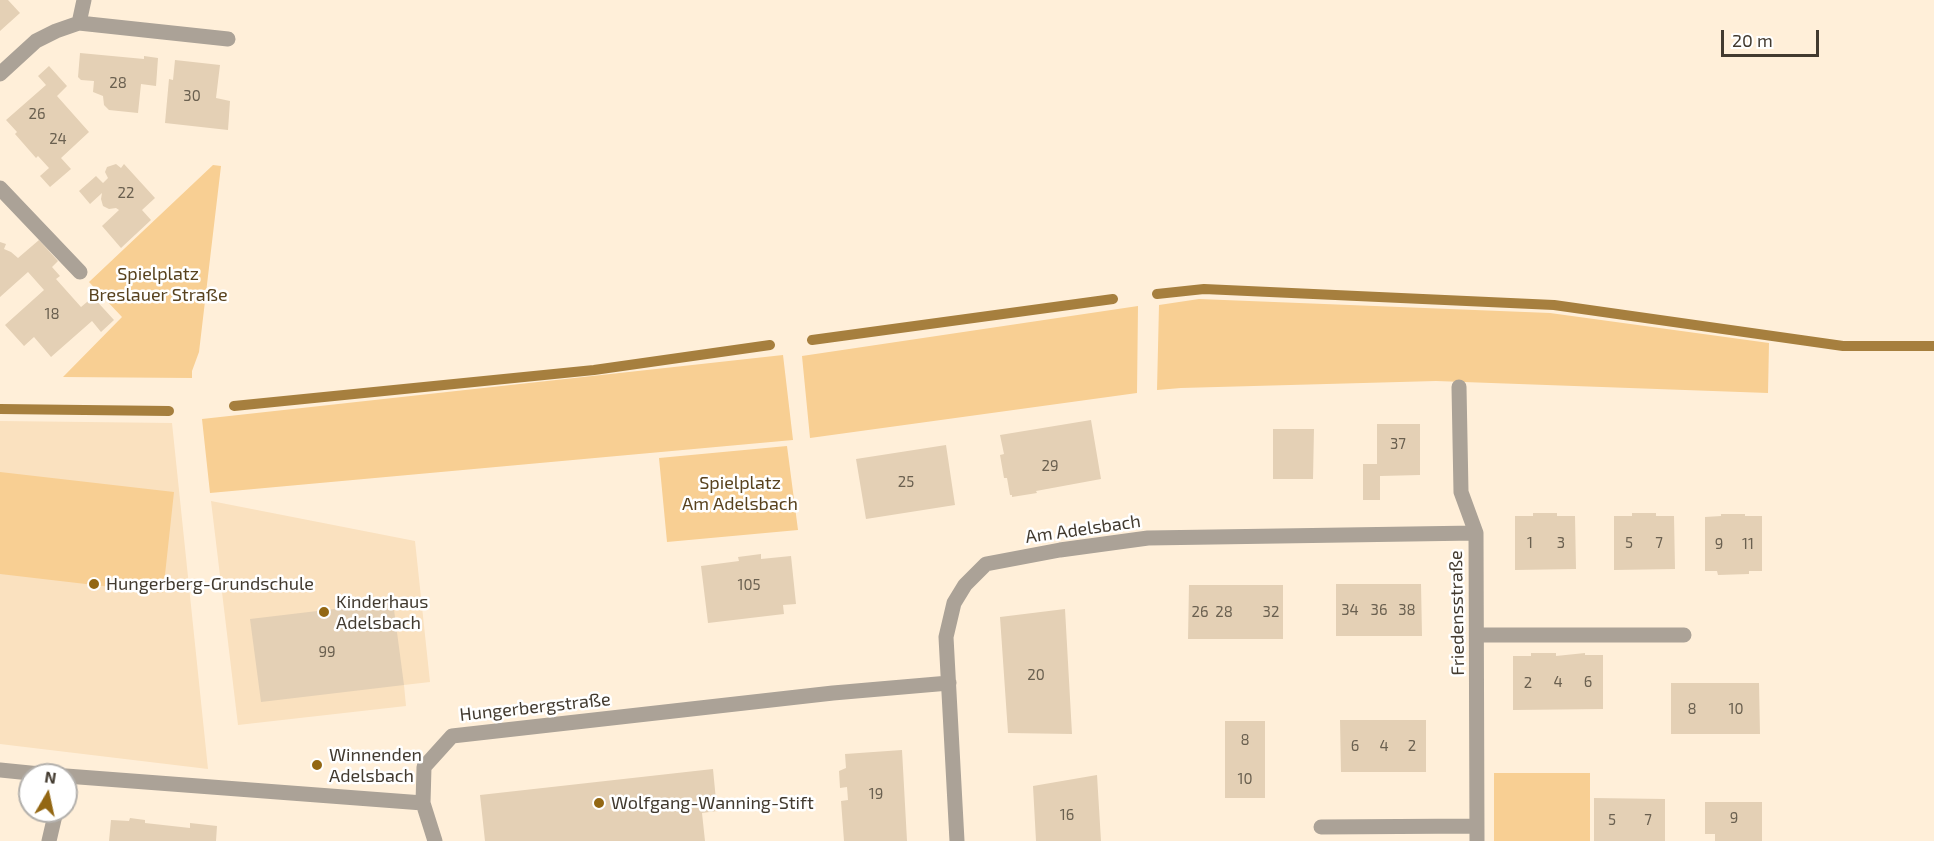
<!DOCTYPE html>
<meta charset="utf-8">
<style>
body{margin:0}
#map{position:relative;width:1934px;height:841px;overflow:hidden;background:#ffefd9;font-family:"Exo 2",sans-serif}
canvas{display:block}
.north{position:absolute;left:18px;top:763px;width:60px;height:60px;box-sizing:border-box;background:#fff;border:2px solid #b3b0ac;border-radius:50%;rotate:9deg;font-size:16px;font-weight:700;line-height:24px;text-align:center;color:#423a2f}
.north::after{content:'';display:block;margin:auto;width:21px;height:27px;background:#936713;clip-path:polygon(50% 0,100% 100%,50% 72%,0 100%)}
.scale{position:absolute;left:1721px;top:30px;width:98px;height:27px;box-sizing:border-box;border:3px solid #423a2f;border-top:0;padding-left:8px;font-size:18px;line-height:21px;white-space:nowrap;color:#423a2f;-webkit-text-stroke:4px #fff;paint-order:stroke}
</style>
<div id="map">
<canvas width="1934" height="841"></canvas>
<div class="north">N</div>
<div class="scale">20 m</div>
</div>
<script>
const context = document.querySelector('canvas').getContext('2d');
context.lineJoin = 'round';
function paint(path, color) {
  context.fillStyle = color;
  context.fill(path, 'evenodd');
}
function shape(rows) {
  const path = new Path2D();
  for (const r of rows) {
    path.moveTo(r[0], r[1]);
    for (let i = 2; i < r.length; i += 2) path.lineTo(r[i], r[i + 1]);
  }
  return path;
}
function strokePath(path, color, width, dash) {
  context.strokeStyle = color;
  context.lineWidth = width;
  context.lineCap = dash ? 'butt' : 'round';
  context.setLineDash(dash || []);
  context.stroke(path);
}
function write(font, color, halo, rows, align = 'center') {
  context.font = font + ' "Exo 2",sans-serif';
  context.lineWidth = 5;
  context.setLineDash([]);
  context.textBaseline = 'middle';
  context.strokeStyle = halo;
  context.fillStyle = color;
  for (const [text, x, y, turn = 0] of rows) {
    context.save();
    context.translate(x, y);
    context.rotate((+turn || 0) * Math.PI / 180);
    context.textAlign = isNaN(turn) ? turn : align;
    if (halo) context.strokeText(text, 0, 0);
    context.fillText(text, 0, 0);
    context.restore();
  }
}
paint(shape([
 [0,421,172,423,208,769,0,744],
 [211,501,415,541,430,682,404,685,406,706,238,725]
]), '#fae1bf');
paint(shape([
 [213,165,221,166,199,352,192,371,192,378,63,377,122,317,89,282],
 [1199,299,1550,313,1769,343,1768,393,1436,381,1181,388,1157,390,1159,305],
 [1138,306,1137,393,810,438,802,356],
 [783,355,793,440,210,493,202,419],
 [787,446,798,530,667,542,659,458],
 [0,472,174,492,163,593,0,574],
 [1494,773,1590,773,1590,841,1494,841]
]), '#f8cf93');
strokePath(shape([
 [1157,294,1204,289,1554,305,1843,346,1934,346],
 [812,340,1113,299],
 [234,406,594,370,770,345],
 [0,409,169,411]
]), '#a67f3e', 10);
paint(shape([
 [0,0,8,0,20,13,0,31],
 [80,53,144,59,144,56,158,58,156,86,141,84,138,113,109,110,104,105,103,96,93,92,94,81,81,80,78,77],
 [175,60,220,65,216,98,230,101,228,130,165,123,169,79,173,80],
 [49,66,67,86,57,96,89,132,61,158,71,169,50,187,40,176,49,168,38,156,36,158,15,134,17,132,6,120,46,85,38,76],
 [116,164,121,168,124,164,155,198,142,210,151,220,121,248,102,226,119,210,116,208,109,209,103,206,101,199,102,193,90,204,79,191,96,176,103,183,108,178,105,172,107,167],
 [39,240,58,261,52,267,60,276,56,279,81,307,93,297,114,320,101,332,92,321,51,357,34,337,24,346,5,325,44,290,28,272,0,297,0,242,6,244,4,249,11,252,18,258],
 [1091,420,1101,479,1036,491,1037,493,1012,497,1012,495,1010,495,1007,478,1004,478,1000,455,1004,454,1000,435],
 [1377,424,1420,424,1420,475,1380,476,1380,500,1363,500,1363,464,1377,464],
 [1273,429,1314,429,1313,479,1273,479],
 [946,445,955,505,866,519,856,459],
 [1533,513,1557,513,1557,516,1575,516,1576,569,1515,570,1515,516,1533,516],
 [1632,513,1656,513,1656,516,1674,516,1675,569,1614,570,1614,516,1632,516],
 [1721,514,1745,514,1745,516,1762,516,1762,571,1749,571,1749,574,1718,575,1717,571,1705,571,1705,517,1721,516],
 [761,554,761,559,791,556,796,604,783,605,784,614,708,623,701,566,739,561,738,557],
 [1336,584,1421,584,1422,636,1336,636],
 [1189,585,1283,585,1283,639,1188,639],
 [393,602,404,685,261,702,250,619],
 [1065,609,1072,734,1008,733,1000,617],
 [1531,653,1556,653,1556,656,1585,653,1585,655,1603,655,1603,709,1513,710,1513,656,1531,656],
 [1671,683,1759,683,1760,734,1671,734],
 [1340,720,1426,720,1426,772,1341,772],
 [1225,721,1265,721,1265,798,1225,798],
 [902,750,907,841,844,841,841,801,848,800,847,787,840,788,839,771,846,768,845,754],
 [713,769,717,811,702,813,705,841,485,841,480,795],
 [1097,775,1101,841,1036,841,1033,786],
 [1594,798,1665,799,1665,841,1594,841],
 [1705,802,1762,802,1762,841,1715,841,1715,834,1705,834],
 [130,818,145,820,145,823,190,828,190,823,217,826,216,841,109,841,111,820,129,821]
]), '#e4d0b5');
strokePath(shape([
 [79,23,228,39],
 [0,74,36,41,56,31,79,23,84,0],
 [0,188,80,272],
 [1459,387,1461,492,1476,533,1477,841],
 [1477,635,1684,635],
 [0,770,50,775],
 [66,776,423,803,424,767,452,736,833,693,949,683],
 [423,803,435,841],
 [1321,827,1477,826],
 [49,841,56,811],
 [957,841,946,637,954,603,965,585,986,564,1060,550,1148,538,1476,533]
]), '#aba297', 15);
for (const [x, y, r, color] of [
 [94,584,6,"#936713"],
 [324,612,6,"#936713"],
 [317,765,6,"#936713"],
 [599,803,6,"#936713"]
]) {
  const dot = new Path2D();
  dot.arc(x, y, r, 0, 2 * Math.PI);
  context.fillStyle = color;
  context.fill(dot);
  strokePath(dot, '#fff', 2);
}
write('15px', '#6a6050', null, [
 ["28",118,83],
 ["30",192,96],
 ["26",37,114],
 ["24",58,139],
 ["22",126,193],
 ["18",52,314],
 ["37",1398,444],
 ["29",1050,466],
 ["25",906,482],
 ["1",1530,543],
 ["3",1561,543],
 ["5",1629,543],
 ["7",1659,543],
 ["9",1719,544],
 ["11",1748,544],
 ["105",749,585],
 ["34",1350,610],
 ["36",1379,610],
 ["38",1407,610],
 ["26",1200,612],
 ["28",1224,612],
 ["32",1271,612],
 ["99",327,652],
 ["20",1036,675],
 ["4",1558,682],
 ["6",1588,682],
 ["2",1528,683],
 ["8",1692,709],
 ["10",1736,709],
 ["8",1245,740],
 ["6",1355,746],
 ["4",1384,746],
 ["2",1412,746],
 ["10",1245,779],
 ["19",876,794],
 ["16",1067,815],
 ["9",1734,818],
 ["5",1612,820],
 ["7",1648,820]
]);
write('18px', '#58421e', '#fff', [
 ["Spielplatz",158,274],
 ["Breslauer Straße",158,295],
 ["Spielplatz",740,483],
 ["Am Adelsbach",740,504]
]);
write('18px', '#423a2f', '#fff', [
 ["Am Adelsbach",1083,529,-8],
 ["Friedensstraße",1457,613,-91],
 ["Hungerbergstraße",535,707,-6]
]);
write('18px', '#423a2f', '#fff', [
 ["Hungerberg-Grundschule",106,584],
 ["Kinderhaus",336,602],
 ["Adelsbach",336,623],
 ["Winnenden",329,755],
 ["Adelsbach",329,776],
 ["Wolfgang-Wanning-Stift",611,803]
], 'left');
</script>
